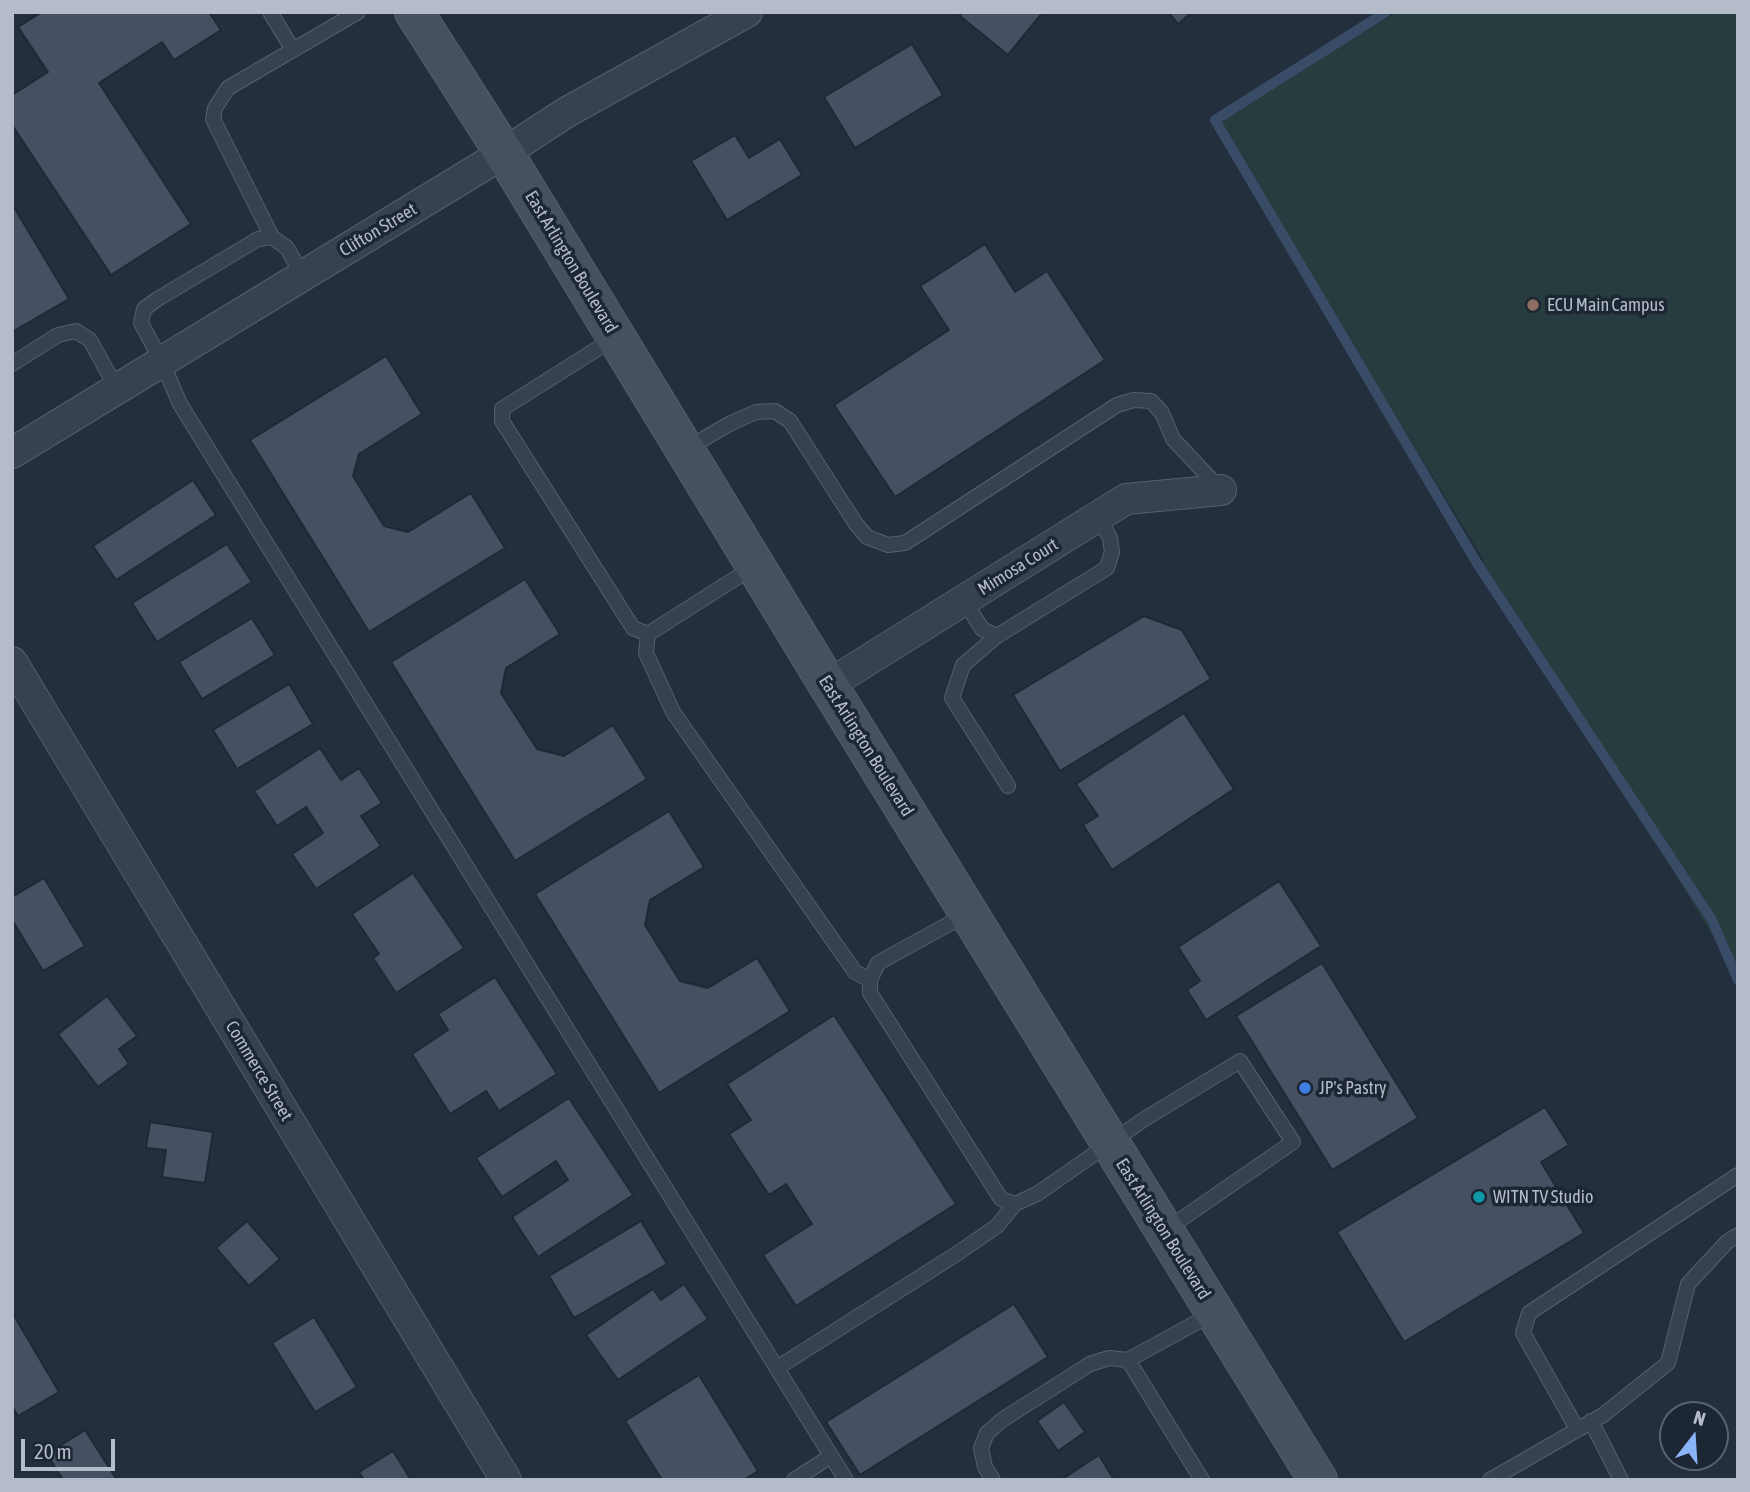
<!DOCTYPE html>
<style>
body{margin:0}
#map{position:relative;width:1750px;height:1492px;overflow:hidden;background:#242f3e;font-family:"Asap Condensed",sans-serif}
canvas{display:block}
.frame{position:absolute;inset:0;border:14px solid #b4bcc9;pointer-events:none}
.north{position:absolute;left:1659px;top:1401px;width:70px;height:70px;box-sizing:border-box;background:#1d2633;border:2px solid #59626f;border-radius:50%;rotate:17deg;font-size:19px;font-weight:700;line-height:28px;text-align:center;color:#b4bcc9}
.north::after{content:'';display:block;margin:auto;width:24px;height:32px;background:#8ab4f8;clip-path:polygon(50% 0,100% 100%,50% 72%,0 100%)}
.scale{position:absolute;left:21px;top:1439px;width:94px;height:32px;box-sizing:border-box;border:4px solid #b4bcc9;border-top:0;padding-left:9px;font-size:21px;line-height:24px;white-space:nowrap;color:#b4bcc9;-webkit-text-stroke:5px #1d2633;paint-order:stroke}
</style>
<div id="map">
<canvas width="1750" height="1492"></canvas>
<div class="frame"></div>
<div class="north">N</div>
<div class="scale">20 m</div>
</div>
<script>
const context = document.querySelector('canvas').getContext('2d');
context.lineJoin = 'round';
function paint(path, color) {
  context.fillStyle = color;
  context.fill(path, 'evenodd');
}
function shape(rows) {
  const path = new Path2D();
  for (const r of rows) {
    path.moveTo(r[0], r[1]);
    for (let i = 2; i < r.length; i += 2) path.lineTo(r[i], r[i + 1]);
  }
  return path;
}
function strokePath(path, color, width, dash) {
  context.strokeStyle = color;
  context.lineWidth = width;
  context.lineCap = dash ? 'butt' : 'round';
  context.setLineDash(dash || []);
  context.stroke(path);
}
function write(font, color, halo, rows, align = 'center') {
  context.font = font + ' "Asap Condensed",sans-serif';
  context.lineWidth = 7;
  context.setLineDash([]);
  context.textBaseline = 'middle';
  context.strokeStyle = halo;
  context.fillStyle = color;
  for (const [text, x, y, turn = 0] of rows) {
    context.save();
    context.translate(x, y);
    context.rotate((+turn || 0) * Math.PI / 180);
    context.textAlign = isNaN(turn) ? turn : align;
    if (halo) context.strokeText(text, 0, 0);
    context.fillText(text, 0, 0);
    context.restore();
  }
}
paint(shape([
 [1398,12,1738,12,1738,962,1731,966,1599,748,1478,565,1484,560,1215,120]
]), '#263c3f');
strokePath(shape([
 [1386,12,1215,120,1478,565,1712,920,1738,980]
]), '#394c67', 10);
const building = shape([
 [42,12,209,12,221,30,174,60,162,42,99,83,191,224,111,275,12,125,12,95,48,72,18,27,42,12],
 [963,12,1043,12,1008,55,960,16,963,12],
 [1168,12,1192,12,1178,24,1168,12],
 [912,44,943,95,855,148,824,97,912,44],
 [735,135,749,158,780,139,802,175,727,220,691,161,735,135],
 [12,204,69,299,12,332,12,204],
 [985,244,1015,292,1047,271,1105,360,895,497,834,405,949,330,920,286,985,244],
 [386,356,422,414,359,454,353,476,384,526,408,532,471,493,505,548,369,632,250,440,386,356],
 [193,480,216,515,116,580,93,546,193,480],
 [227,544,252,582,157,642,132,603,227,544],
 [525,579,560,634,506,668,501,693,537,749,564,756,613,725,647,779,515,861,391,662,525,579],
 [1144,616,1182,630,1211,679,1060,771,1013,695,1144,616],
 [252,618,275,655,202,699,179,662,252,618],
 [289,684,313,724,237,769,213,730,289,684],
 [1184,713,1234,789,1112,870,1083,825,1098,816,1076,784,1184,713],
 [320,748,341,780,359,768,382,803,361,816,381,846,316,889,292,854,323,833,306,807,277,826,254,791,320,748],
 [669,811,704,867,650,900,645,925,680,981,708,988,757,958,790,1011,659,1093,535,894,669,811],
 [413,873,464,948,396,993,373,958,379,954,352,914,413,873],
 [44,878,85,946,43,971,12,920,12,897,44,878],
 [1279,881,1321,946,1206,1020,1187,990,1200,981,1178,947,1279,881],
 [1322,963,1418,1118,1332,1170,1236,1016,1322,963],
 [495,977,557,1074,499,1111,486,1091,450,1114,412,1054,448,1030,438,1014,495,977],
 [107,996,137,1036,119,1049,129,1064,98,1087,58,1034,107,996],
 [834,1015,956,1204,796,1306,763,1255,812,1224,786,1184,769,1195,729,1134,751,1120,727,1084,834,1015],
 [569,1098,633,1195,538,1257,512,1217,568,1180,556,1161,502,1197,476,1158,569,1098],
 [1545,1107,1569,1145,1541,1162,1584,1233,1404,1342,1337,1232,1545,1107],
 [150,1122,213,1132,205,1183,162,1177,166,1150,146,1148,150,1122],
 [247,1221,280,1259,249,1286,216,1248,247,1221],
 [641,1221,667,1264,574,1318,549,1276,641,1221],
 [684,1284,708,1319,618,1380,586,1335,653,1289,661,1300,684,1284],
 [1014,1304,1048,1357,860,1475,826,1422,1014,1304],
 [12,1312,59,1392,18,1416,12,1406,12,1312],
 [314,1317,357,1387,315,1412,272,1343,314,1317],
 [699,1375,758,1471,744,1480,662,1480,625,1421,699,1375],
 [1064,1402,1085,1432,1058,1451,1037,1421,1064,1402],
 [85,1430,117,1480,63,1480,47,1454,85,1430],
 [393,1451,411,1480,364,1480,359,1472,393,1451],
 [1099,1455,1114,1480,1061,1480,1099,1455]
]);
paint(building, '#455162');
strokePath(building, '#1f2835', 2);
const lane = shape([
 [270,12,293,50],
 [272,237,213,119,215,108,228,88,358,12],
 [303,276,287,248,272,237,258,239,156,300,144,309,141,323,162,362,180,404,846,1480],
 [616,337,502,409,502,421,633,628,648,634],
 [12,364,58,335,76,331,90,340,117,389],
 [686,449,731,423,756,412,775,411,790,421,856,524,867,537,888,545,905,543,1117,405,1134,400,1151,401,1162,413,1173,439,1220,489],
 [755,566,648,634,646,653,673,712,855,972,870,980],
 [964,600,982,629,997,636],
 [1008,786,952,698,963,665,997,636,1107,568,1112,552,1110,538,1098,516],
 [967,914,878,963,870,980,870,993,1001,1199,1015,1204,1037,1194,1143,1120,1240,1061,1293,1142,1167,1229],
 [1128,1360,1202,1480],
 [777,1368,958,1253,997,1226,1015,1204],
 [1591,1421,1621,1480],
 [1577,1429,1523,1333,1529,1313,1738,1175],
 [794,1480,831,1456],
 [993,1480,985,1467,981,1448,987,1433,1002,1420,1090,1364,1109,1358,1128,1360,1212,1314],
 [1490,1480,1603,1415,1668,1363,1688,1284,1727,1242,1738,1235]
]);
const street = shape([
 [12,453,504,153,567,112,747,12],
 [12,662,506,1480],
 [828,685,1126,499,1221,490]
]);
const secondary = shape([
 [414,12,504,153,828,685,1318,1480]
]);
strokePath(lane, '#565f6c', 16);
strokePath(street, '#565f6c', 32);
strokePath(secondary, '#565f6c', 40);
strokePath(lane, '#38414e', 14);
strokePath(street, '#38414e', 30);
strokePath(secondary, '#465061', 38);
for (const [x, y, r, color] of [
 [1533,305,7,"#8d6e63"],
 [1305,1088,7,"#3f7fe0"],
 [1479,1197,7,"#0f9aa8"]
]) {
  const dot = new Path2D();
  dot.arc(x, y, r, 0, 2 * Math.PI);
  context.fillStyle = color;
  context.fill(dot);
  strokePath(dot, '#1d2633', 2.5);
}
write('18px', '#b4bcc9', '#1d2633', [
 ["Clifton Street",378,230,-31],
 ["East Arlington Boulevard",571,262,59],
 ["Mimosa Court",1018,567,-32],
 ["East Arlington Boulevard",866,746,58],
 ["Commerce Street",259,1071,59],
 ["East Arlington Boulevard",1163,1229,58]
]);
write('18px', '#b4bcc9', '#1d2633', [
 ["ECU Main Campus",1547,305],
 ["JP's Pastry",1319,1088],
 ["WITN TV Studio",1493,1197]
], 'left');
</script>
